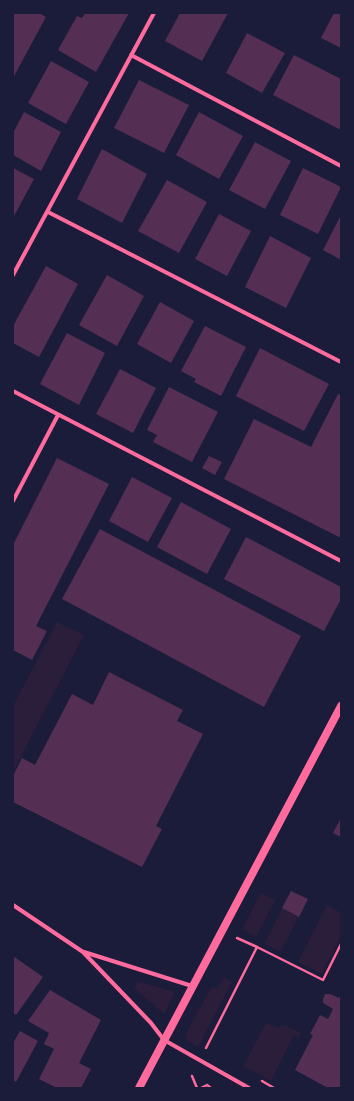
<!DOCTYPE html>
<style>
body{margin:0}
#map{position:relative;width:354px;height:1101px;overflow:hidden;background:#1b1b3a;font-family:Overpass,sans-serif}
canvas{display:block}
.frame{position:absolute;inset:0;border:14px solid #1b1b3a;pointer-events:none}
</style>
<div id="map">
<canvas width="354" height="1101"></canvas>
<div class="frame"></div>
</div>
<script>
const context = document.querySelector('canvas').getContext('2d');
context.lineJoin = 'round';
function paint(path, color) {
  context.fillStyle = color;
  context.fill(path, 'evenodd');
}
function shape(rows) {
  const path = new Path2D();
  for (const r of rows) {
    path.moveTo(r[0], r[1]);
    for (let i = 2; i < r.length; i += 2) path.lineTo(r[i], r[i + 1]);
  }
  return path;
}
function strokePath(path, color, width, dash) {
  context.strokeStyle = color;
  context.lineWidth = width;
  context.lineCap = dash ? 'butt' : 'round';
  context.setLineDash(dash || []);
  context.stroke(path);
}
paint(shape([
 [57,622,84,635,13,772,13,706],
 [261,893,275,900,256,937,242,929],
 [327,905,341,913,341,936,322,974,298,962],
 [282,908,299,917,280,952,264,944],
 [224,977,232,982,198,1047,187,1040,185,1035,212,986,217,989],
 [137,981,175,992,164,1014,134,988],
 [266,1023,278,1027,285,1025,301,1033,299,1038,294,1035,271,1081,243,1066]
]), '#2a1e3b');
paint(shape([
 [13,13,39,13,46,17,13,78],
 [85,13,129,13,96,72,58,50,77,16,82,18],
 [180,13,228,13,202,61,165,41],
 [334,13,341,13,341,48,321,38],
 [247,33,285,53,262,93,226,73],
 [294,55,341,79,341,130,273,95],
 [51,61,89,82,66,124,28,103],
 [139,80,189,105,164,153,114,128],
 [24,112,61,132,41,171,13,155,13,133],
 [199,112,243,136,219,179,176,155],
 [255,142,291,161,265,209,229,190],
 [102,149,147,174,122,223,77,199],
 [13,168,34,179,13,218],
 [303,168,341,187,318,234,280,215],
 [167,180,207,202,179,253,138,231],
 [219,214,251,231,227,276,195,259],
 [341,215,341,260,323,250],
 [270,236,311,258,286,308,245,287],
 [46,266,78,284,39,357,13,343,13,326],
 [107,275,144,296,117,346,79,325],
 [160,302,194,321,171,363,137,344],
 [205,326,246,347,221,396,194,382,196,379,181,371],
 [67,333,105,353,79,405,40,384],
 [260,348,329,384,304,431,236,396],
 [120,369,156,388,133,433,96,414],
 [169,387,218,412,192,462,153,442,157,435,147,430],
 [338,394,341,395,341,538,224,479,254,419,311,447],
 [209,456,222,462,215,475,202,468],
 [57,458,109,484,36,626,47,631,32,660,13,650,13,545],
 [132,477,172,498,148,542,109,521],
 [181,502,231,529,207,574,157,547],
 [100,529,301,636,264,707,62,599],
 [246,537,341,587,341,599,324,631,224,579],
 [109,672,183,710,177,721,203,734,156,826,162,829,142,867,13,802,13,776,22,758,35,765,72,694,93,705],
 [341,818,341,837,333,833],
 [291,891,308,899,299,917,282,908],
 [13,956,43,977,16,1015,13,1012],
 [50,990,101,1020,79,1063,91,1069,81,1088,57,1088,39,1079,54,1049,44,1044,49,1033,28,1021],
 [325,994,330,994,339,998,341,994,341,1088,328,1088,295,1070,313,1035,310,1034,320,1015,328,1019,333,1009,323,1003,323,999],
 [20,1031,38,1041,16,1082,13,1080,13,1043]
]), '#542f53');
strokePath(shape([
 [237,938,257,947],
 [206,1048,257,947,323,980,341,944],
 [192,1076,197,1088],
 [262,1081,274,1088],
 [201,1088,207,1085,211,1088]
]), '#ff6b9d', 2.5);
strokePath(shape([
 [131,55,341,166],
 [48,212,341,362],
 [13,275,154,13],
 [13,391,341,561],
 [13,501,58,415],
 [13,905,83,952,151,1023,164,1040,249,1088],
 [84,952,192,986]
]), '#ff6b9d', 4);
strokePath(shape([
 [139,1088,341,706]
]), '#ff6b9d', 8);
</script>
